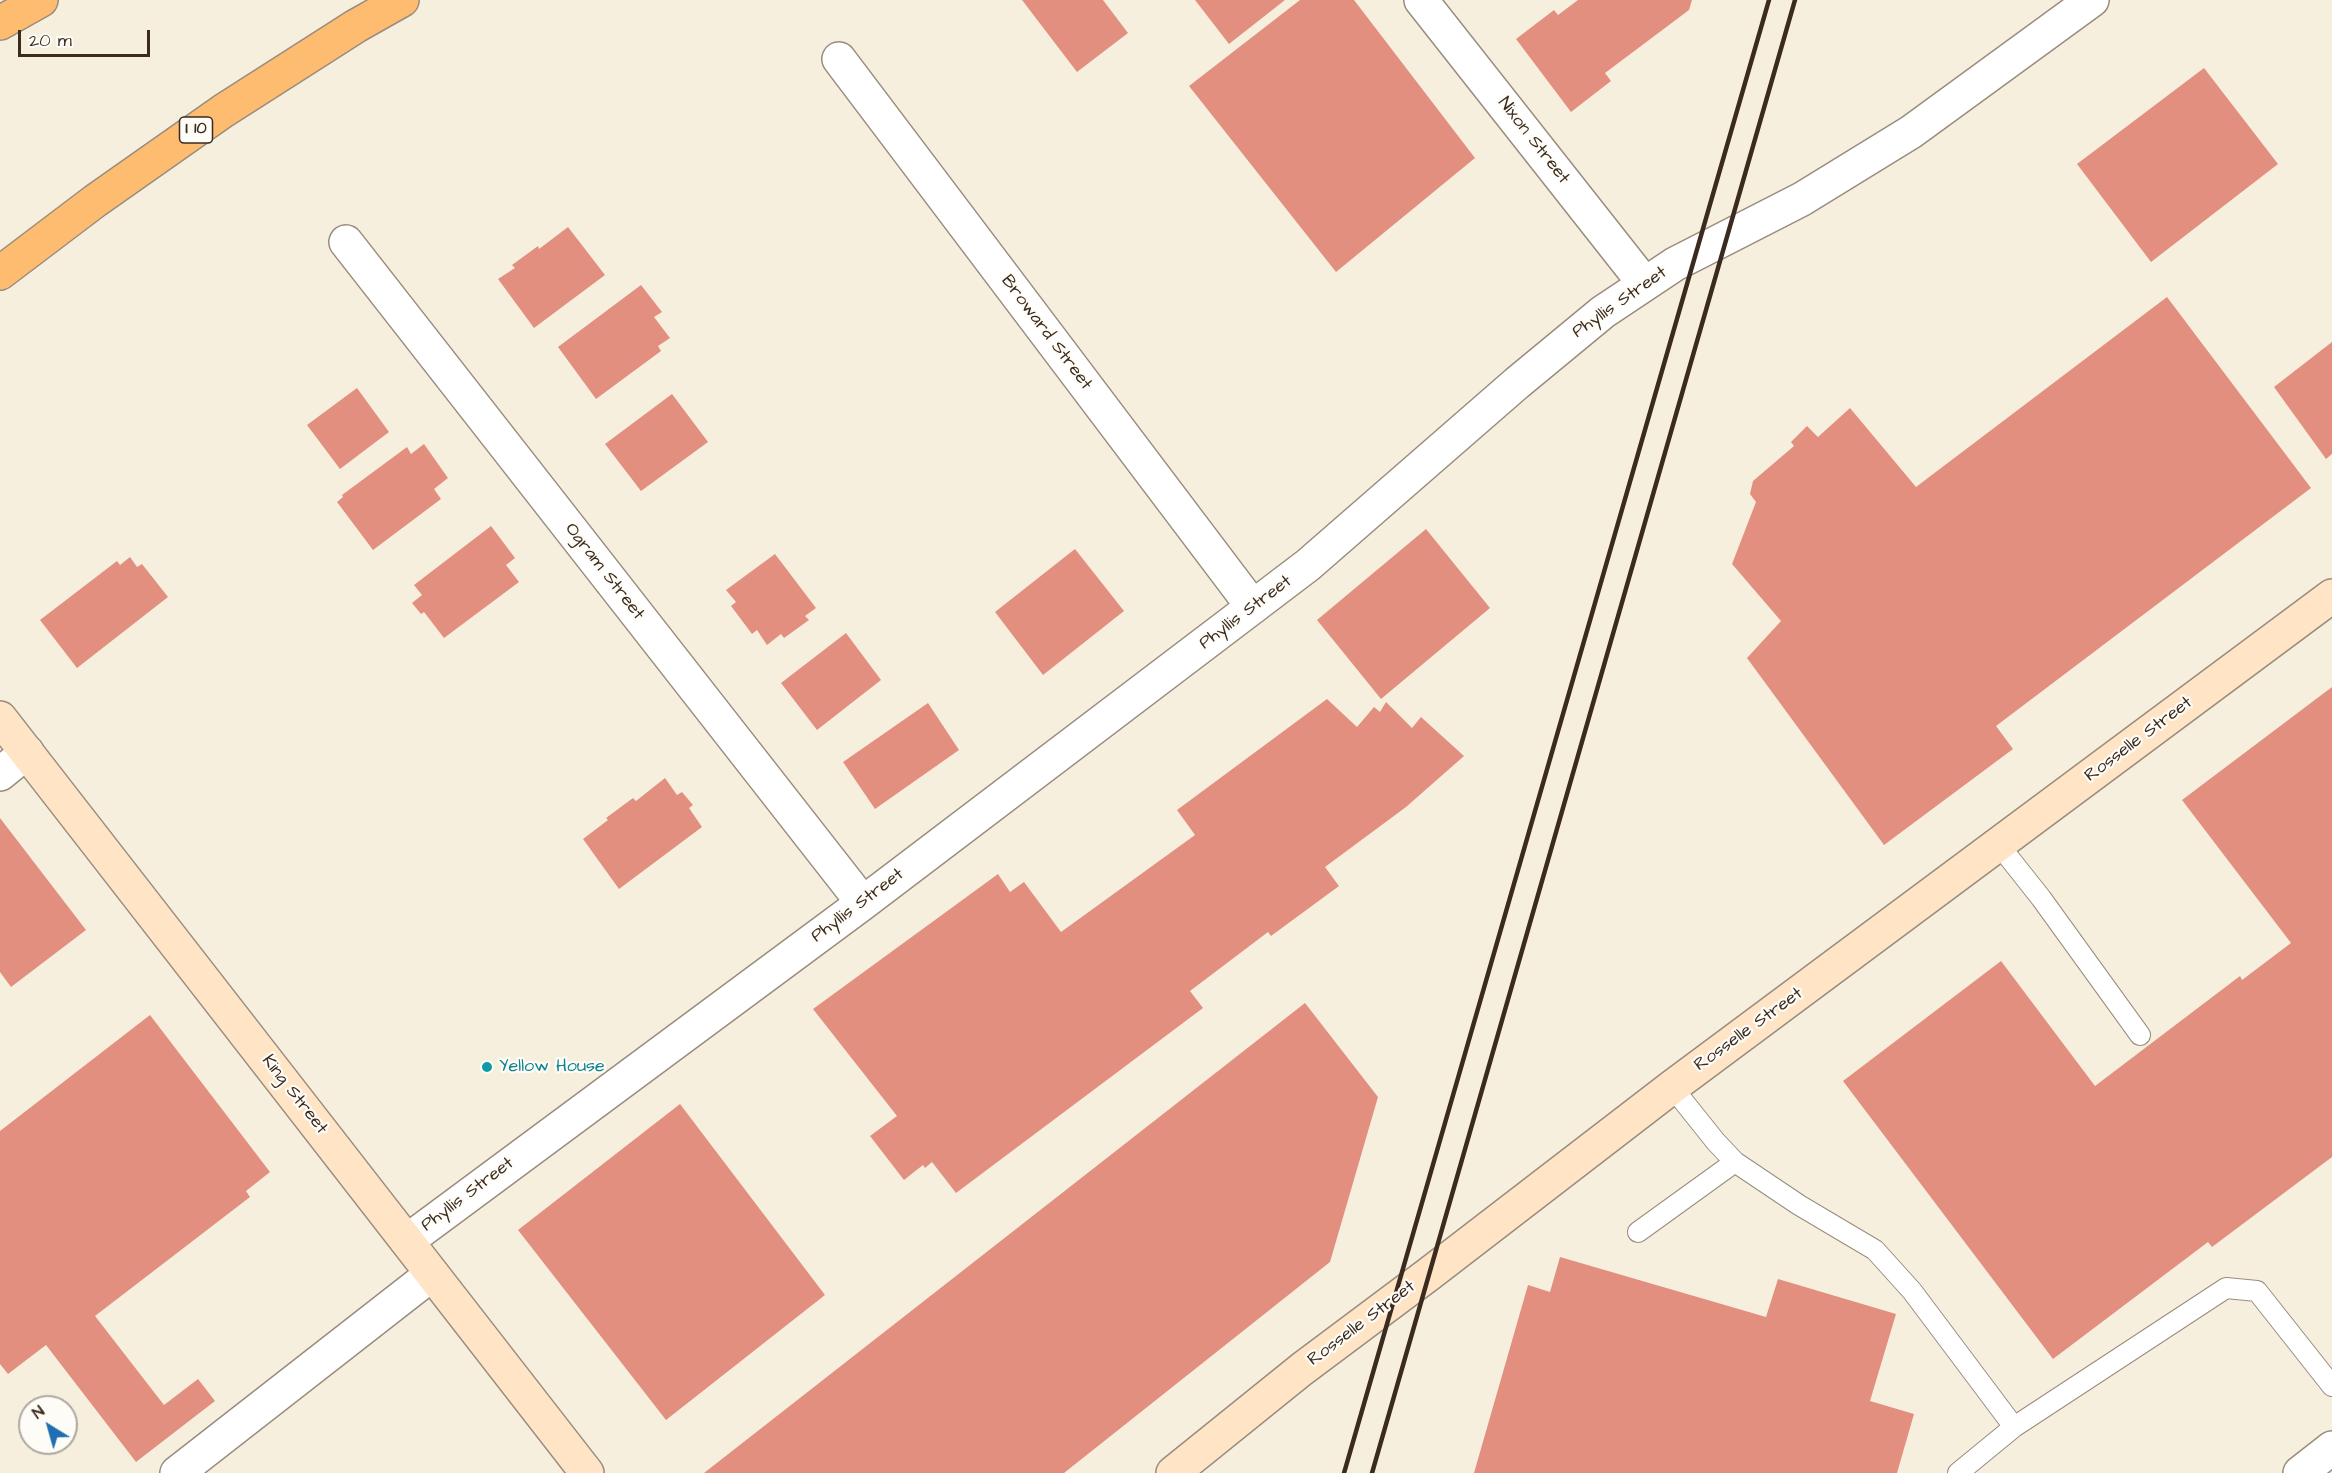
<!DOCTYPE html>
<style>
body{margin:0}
#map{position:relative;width:2332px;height:1473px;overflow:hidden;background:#f7efde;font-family:"Architects Daughter",sans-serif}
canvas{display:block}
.north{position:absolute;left:18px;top:1395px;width:60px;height:60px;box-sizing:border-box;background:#fdfcf7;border:2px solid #afa8a0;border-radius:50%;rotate:323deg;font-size:16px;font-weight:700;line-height:24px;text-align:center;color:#3b2a1e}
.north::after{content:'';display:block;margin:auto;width:21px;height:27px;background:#1f6fb2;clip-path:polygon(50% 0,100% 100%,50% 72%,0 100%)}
.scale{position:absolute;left:18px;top:30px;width:132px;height:27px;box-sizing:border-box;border:3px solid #3b2a1e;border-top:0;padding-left:8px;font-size:18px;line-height:21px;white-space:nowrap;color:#3b2a1e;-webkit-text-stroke:4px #fdfcf7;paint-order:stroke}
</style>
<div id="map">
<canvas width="2332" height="1473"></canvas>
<div class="north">N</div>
<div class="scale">20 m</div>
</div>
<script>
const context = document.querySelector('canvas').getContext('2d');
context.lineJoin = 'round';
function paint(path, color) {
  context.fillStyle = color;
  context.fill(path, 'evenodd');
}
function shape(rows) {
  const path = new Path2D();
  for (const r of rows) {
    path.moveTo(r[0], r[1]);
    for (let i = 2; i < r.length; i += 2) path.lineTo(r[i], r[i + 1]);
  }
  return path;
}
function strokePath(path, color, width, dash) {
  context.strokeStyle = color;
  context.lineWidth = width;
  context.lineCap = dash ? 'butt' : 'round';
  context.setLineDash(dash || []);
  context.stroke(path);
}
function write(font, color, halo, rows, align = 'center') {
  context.font = font + ' "Architects Daughter",sans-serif';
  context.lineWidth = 4.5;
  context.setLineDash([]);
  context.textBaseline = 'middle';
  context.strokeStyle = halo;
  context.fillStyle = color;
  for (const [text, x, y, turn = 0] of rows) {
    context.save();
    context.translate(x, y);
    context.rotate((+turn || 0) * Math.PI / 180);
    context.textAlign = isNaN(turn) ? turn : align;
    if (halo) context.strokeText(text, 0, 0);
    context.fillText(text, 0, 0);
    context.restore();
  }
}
paint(shape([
 [1022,0,1103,0,1128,33,1077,72],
 [1195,0,1285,0,1229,44],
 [1300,0,1354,0,1475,158,1336,272,1189,86],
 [1578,0,1692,0,1689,10,1605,73,1611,81,1571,112,1516,39,1554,10,1558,15],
 [2204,68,2278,164,2151,262,2077,164],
 [568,227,605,275,534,328,498,279,515,268,512,265,538,246,539,249],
 [641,285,662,312,654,317,670,338,658,346,661,351,596,399,558,347],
 [2167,297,2311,488,1996,726,2013,749,1884,845,1747,658,1781,621,1732,564,1756,502,1750,494,1753,481,1794,446,1791,442,1807,426,1818,437,1850,408,1916,487],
 [2332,342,2332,454,2326,459,2274,387],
 [357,388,389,432,340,469,307,425],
 [672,394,708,442,641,491,605,444],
 [424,444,448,478,434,489,441,499,373,550,337,502,343,497,342,495,407,447,411,454],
 [491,526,515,558,506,565,519,582,444,638,424,612,421,614,412,603,422,595,414,585],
 [1426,529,1490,608,1381,699,1317,620],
 [1075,549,1124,611,1043,675,995,612],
 [775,554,816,608,805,616,809,620,784,638,781,634,767,645,757,630,752,634,731,606,736,602,726,590],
 [130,557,137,567,142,564,168,597,77,668,40,620,117,561,120,565],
 [846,633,881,680,817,730,781,683],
 [2332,687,2332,1157,2212,1247,2208,1242,2053,1359,1843,1081,2001,961,2095,1086,2240,976,2242,980,2291,943,2182,800],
 [1327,699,1357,727,1374,707,1380,712,1386,702,1412,728,1421,717,1464,756,1406,807,1325,867,1339,886,1271,936,1268,932,1190,991,1203,1008,956,1193,932,1162,925,1168,923,1165,904,1180,870,1136,897,1116,813,1009,998,874,1010,892,1024,882,1061,932,1195,835,1177,810],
 [928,703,959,750,875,809,843,762],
 [665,778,677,795,682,792,693,805,689,808,702,827,619,889,583,839,608,820,606,818,633,798,636,801],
 [0,818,86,930,11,987,0,972],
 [1305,1003,1378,1097,1330,1262,1064,1473,704,1473],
 [150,1015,270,1172,246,1191,250,1197,95,1316,164,1405,198,1379,215,1401,136,1462,46,1345,8,1374,0,1364,0,1131],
 [680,1104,825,1295,666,1420,518,1230],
 [1560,1257,1766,1317,1778,1279,1896,1314,1870,1401,1914,1414,1897,1473,1474,1473,1528,1285,1550,1292]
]), '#e28f7f');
const lane = shape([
 [1999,845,2041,898,2140,1035],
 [1672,1087,1716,1142,1735,1162,1799,1205,1875,1250,1912,1291,2014,1427,2226,1288,2257,1291,2332,1386],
 [1638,1232,1735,1162],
 [1958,1473,2014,1427]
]);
const street = shape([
 [1421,0,1644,283],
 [839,59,1253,607],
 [346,242,863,903],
 [0,774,27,752],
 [407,1241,863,903,1308,565,1517,383,1603,312,1675,264,1802,199,1911,132,2092,0],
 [177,1473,432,1274],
 [2300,1473,2332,1448]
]);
const secondary = shape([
 [0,718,587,1473],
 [1173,1473,1302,1369,1429,1274,1672,1087,2332,596]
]);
const highway = shape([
 [0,23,41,0],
 [0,273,95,201,223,111,356,26,402,0]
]);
strokePath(lane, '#998c7e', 22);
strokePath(street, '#998c7e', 36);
strokePath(secondary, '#998c7e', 36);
strokePath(highway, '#998c7e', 36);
strokePath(lane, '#fff', 20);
strokePath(street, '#fff', 33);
strokePath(secondary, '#ffe4c6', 33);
strokePath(highway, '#febc70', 33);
strokePath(shape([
 [1344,1473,1769,0],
 [1372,1473,1795,0]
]), '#3b2a1e', 4.5);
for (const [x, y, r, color] of [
 [487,1067,6,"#0f9aa8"]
]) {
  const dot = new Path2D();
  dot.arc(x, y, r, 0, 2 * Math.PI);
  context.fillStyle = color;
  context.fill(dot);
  strokePath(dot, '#fdfcf7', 2);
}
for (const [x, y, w] of [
 [196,130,33]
]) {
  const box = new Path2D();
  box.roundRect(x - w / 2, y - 13, w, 26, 4.5);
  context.fillStyle = '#fdfcf7';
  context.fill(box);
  strokePath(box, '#3b2a1e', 1.5);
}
write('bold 16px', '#3b2a1e', null, [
 ["I 10",196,130]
]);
write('18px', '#3b2a1e', '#fdfcf7', [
 ["Nixon Street",1533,141,52],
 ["Phyllis Street",1620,303,-35],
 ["Broward Street",1046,333,53],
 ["Ogram Street",604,572,52],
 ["Phyllis Street",1246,613,-37],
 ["Rosselle Street",2139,740,-37],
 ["Phyllis Street",858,906,-37],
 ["Rosselle Street",1749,1030,-36],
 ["King Street",294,1095,52],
 ["Phyllis Street",468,1195,-37],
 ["Rosselle Street",1362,1324,-37]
]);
write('18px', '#0d838f', '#fdfcf7', [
 ["Yellow House",499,1067]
], 'left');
</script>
